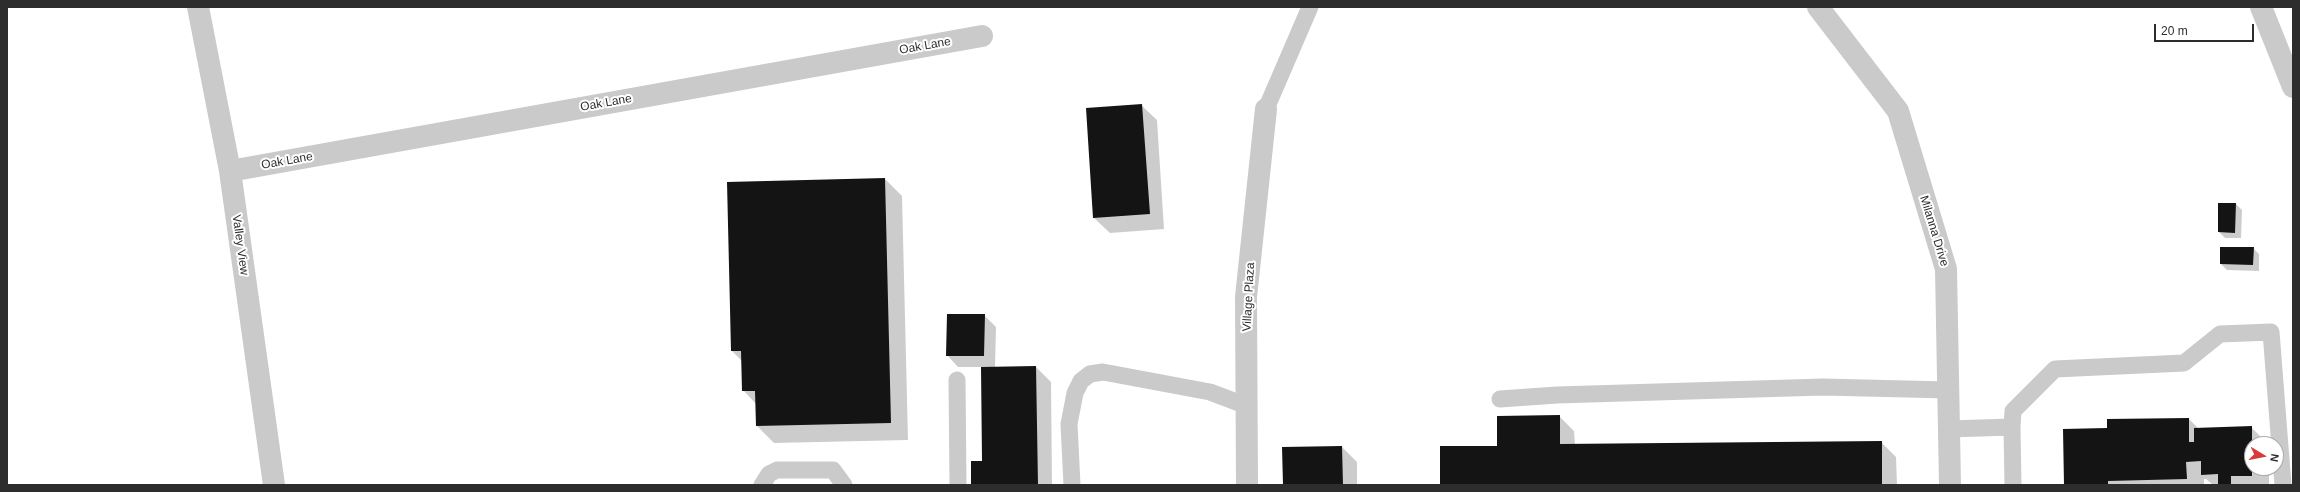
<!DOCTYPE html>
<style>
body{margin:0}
#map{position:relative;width:2300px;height:492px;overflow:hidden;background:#fff;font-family:Arial,sans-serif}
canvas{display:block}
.frame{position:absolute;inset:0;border:8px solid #2d2d2d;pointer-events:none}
.north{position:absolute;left:2244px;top:436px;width:40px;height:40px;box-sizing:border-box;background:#fff;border:1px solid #ababab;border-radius:50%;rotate:100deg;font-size:11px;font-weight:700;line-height:16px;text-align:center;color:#2d2d2d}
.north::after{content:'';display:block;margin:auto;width:14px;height:18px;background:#da393c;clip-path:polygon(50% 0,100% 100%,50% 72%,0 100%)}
.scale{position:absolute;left:2154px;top:24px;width:100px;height:18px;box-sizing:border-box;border:2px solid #2d2d2d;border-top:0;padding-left:5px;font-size:12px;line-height:14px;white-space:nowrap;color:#2d2d2d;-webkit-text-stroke:3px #fff;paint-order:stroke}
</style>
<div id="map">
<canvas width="2300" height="492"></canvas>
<div class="frame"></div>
<div class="north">N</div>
<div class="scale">20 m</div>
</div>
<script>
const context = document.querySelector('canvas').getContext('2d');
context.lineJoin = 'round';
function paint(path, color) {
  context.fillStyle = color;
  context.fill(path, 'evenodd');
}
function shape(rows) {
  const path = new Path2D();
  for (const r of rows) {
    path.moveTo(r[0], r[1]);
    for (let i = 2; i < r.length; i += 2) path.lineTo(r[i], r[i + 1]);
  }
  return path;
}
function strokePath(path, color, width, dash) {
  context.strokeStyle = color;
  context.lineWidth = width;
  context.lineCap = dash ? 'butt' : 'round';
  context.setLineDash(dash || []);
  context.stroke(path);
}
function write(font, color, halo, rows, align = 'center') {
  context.font = font + ' Arial,sans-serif';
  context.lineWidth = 4;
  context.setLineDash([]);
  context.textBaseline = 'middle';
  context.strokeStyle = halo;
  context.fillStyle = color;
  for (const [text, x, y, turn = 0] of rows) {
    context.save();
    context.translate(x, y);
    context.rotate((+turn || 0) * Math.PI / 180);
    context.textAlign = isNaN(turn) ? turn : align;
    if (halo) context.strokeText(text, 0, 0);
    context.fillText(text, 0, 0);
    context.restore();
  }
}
paint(shape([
 [1141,105,1157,120,1164,229,1110,233,1094,218],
 [885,179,902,196,908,440,774,443,757,426,756,404,743,390,742,361,732,351],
 [2236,204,2242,210,2241,238,2225,238,2219,232],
 [2253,248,2259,254,2259,271,2227,270,2221,264],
 [984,315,996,327,995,368,1036,367,1051,382,1052,485,972,485,983,462,982,367,958,367,947,355],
 [1559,416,1574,431,1575,445,1881,442,1896,457,1897,485,1441,485,1498,447],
 [2189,419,2199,429,2251,427,2268,444,2252,444,2252,468,2269,468,2269,485,2213,485,2206,479,2204,479,2204,485,2065,485,2108,429],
 [1342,447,1357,462,1357,485,1284,485,1283,448]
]), '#0003');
paint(shape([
 [1142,104,1150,214,1093,218,1086,108],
 [885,178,891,423,756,426,755,391,742,391,741,351,731,351,727,182],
 [2218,203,2236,203,2235,233,2218,232],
 [2220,247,2254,247,2253,265,2220,264],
 [947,314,985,314,984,356,946,356],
 [1036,366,1038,485,971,485,971,461,982,461,981,367],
 [1560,415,1560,444,1882,441,1882,485,1440,485,1440,446,1497,446,1497,416],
 [2189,418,2189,442,2194,442,2194,428,2252,426,2252,476,2231,476,2231,485,2218,485,2218,474,2201,475,2201,461,2186,462,2187,479,2108,481,2108,485,2064,485,2063,429,2107,428,2107,419],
 [1342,446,1343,485,1283,485,1282,447]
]), '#141414');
strokePath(shape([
 [1266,109,1310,7],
 [957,380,958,485],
 [1500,399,1557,395,1823,387,1948,390],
 [2012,427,2013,411,2055,369,2184,363,2220,334,2271,332,2283,485],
 [1949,429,2012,427,2013,485],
 [762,485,769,474,777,470,833,470,844,485],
 [1072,485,1069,424,1075,393,1081,381,1090,374,1103,372,1210,392,1247,406]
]), '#cacaca', 17);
strokePath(shape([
 [198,7,230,171,274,485],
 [1818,7,1898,111,1946,269,1950,485],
 [2261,7,2293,87],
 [230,171,982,36],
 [1247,485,1246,297,1266,109]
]), '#cacaca', 22);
write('12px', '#2d2d2d', '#fff', [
 ["Oak Lane",925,46,-10],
 ["Oak Lane",606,103,-10],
 ["Oak Lane",287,161,-10],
 ["Milanna Drive",1934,231,73],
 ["Valley View",240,245,82],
 ["Village Plaza",1249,297,-87]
]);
</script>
